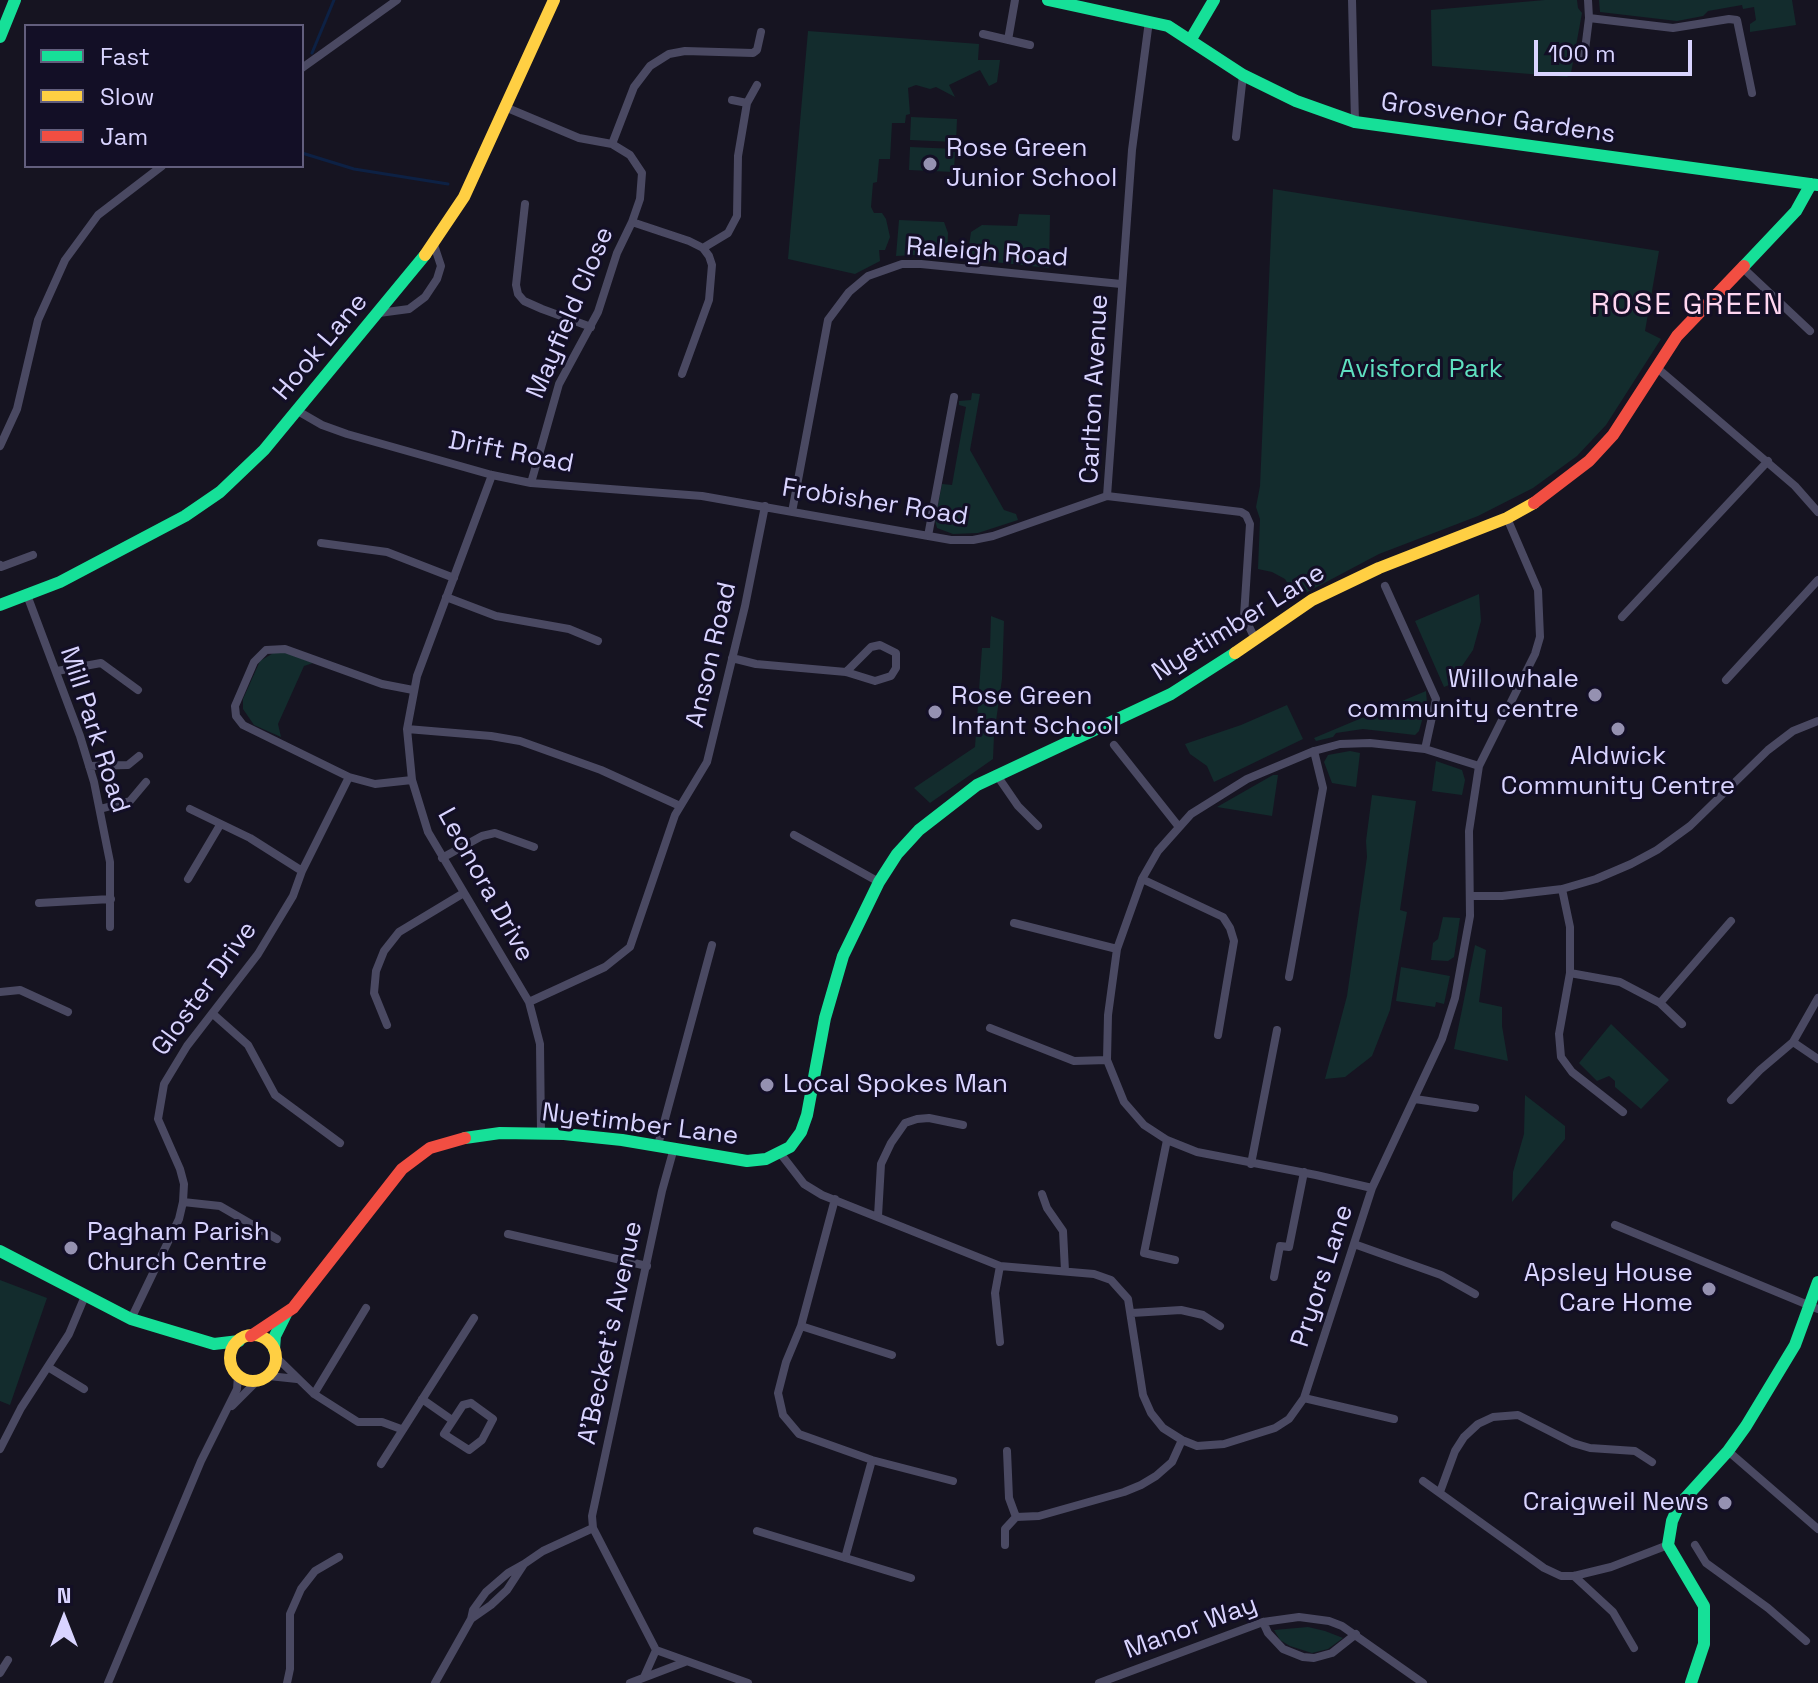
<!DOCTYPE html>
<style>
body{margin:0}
#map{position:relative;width:1818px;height:1683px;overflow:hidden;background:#161421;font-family:"Space Grotesk",sans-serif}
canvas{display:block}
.legend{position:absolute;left:24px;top:24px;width:280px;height:144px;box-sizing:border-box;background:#130f26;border:2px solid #625e7d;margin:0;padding:10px 14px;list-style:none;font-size:24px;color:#d9d4ff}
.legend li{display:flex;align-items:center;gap:16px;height:40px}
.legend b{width:40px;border:2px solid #625e7d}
.north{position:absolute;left:24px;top:1579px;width:80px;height:80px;-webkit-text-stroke:6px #130f26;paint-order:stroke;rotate:0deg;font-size:22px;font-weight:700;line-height:32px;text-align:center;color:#d9d4ff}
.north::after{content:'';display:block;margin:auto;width:28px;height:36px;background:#d9d4ff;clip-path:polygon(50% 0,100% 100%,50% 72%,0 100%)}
.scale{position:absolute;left:1534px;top:40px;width:158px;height:36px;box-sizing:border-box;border:4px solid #d9d4ff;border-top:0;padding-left:10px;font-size:24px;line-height:28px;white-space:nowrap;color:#d9d4ff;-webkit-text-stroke:6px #130f26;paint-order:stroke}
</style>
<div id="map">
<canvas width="1818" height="1683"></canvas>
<ul class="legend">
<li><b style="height:10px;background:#16e098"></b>Fast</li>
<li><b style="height:10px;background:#ffcf43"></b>Slow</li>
<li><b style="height:10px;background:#f24e42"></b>Jam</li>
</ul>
<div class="north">N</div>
<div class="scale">100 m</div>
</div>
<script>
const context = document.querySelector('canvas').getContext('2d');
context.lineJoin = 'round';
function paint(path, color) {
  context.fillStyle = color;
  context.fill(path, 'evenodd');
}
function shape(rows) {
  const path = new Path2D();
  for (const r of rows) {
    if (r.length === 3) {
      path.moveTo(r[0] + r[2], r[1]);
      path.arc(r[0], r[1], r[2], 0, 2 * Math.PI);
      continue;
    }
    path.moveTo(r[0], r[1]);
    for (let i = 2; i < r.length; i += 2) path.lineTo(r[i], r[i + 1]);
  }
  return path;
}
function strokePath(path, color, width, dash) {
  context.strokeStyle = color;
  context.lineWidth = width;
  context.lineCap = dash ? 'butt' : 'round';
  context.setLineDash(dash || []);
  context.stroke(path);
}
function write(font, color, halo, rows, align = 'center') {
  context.font = font + ' "Space Grotesk",sans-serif';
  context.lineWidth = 6;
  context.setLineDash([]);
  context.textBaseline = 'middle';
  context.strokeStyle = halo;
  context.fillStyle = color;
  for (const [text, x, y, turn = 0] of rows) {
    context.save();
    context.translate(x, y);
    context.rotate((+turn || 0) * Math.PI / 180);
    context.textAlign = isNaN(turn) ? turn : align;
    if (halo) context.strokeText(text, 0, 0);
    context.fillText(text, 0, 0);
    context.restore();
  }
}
paint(shape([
 [1545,0,1577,0,1578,8,1582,13,1571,73,1567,77,1432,66,1431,10],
 [1599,0,1792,0,1796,25,1750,32,1750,24,1756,20,1754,7,1743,9,1742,5,1708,11,1703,16,1677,21,1600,12],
 [808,31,979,44,978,60,1000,60,997,82,989,86,980,70,949,85,955,97,936,87,930,89,916,85,908,88,910,114,906,115,905,123,892,123,890,159,879,159,877,182,873,183,871,207,874,213,882,213,886,219,890,237,885,250,879,250,880,261,855,274,788,259],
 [911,117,957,119,956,142,910,140],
 [910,147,955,149,954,172,909,170],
 [1273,189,1659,251,1645,331,1661,339,1606,425,1577,456,1533,488,1478,516,1379,554,1296,598,1285,579,1272,572,1258,569,1260,519,1256,507,1260,486],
 [1019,214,1050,215,1049,268,967,259,971,232,982,225,1017,226],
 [899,220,944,222,948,233,947,258,913,255,896,256],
 [972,393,980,394,970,450,1004,510,1016,514,1018,520,978,533,953,534,937,528,935,520,942,484,952,485,966,407,959,405,959,401,971,400],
 [1479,594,1481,621,1473,650,1449,685,1444,687,1415,621],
 [991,616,1004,621,1002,679,994,735,993,759,930,803,914,788,975,747,982,648,990,648],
 [275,652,284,652,313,663,304,666,278,724,281,737,254,725,243,709,243,699,260,661],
 [1426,691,1427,703,1419,731,1415,735,1363,729,1336,733,1333,737,1316,741,1314,738],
 [1287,705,1303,739,1214,782,1207,766,1190,754,1185,744,1241,725],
 [1350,751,1360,753,1356,787,1332,783,1324,762,1328,755],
 [1436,761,1462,770,1465,780,1462,795,1432,791],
 [1273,775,1278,775,1272,816,1217,807],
 [1372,795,1416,801,1400,910,1407,912,1390,1010,1372,1056,1345,1077,1325,1079,1347,996,1367,857,1366,841],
 [1443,917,1460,918,1454,957,1448,961,1431,960,1433,943,1438,939],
 [1475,945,1486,950,1479,1002,1502,1007,1502,1026,1508,1061,1454,1049],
 [1401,967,1450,976,1444,1004,1436,1002,1435,1007,1396,1001],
 [1611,1024,1669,1080,1641,1109,1615,1087,1615,1081,1609,1076,1597,1081,1579,1063],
 [1525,1095,1565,1126,1565,1139,1512,1202,1513,1172,1524,1134],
 [0,1280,47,1298,10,1405,0,1401],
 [1308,1627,1325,1631,1343,1638,1328,1649,1312,1653,1290,1646,1280,1640,1274,1630]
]), '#132c2d');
strokePath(shape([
 [312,53,334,0],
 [302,78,302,77],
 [302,153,354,169,448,184]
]), '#0d2144', 3);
strokePath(shape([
 [1352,0,1355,122],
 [1589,18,1673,28,1729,19,1737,20,1752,93],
 [983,34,1030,45],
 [1008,40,1015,0],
 [1584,58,1589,18,1588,0],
 [302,68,397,0],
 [732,100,747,103],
 [505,107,579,138,612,144,630,155,642,173,640,199,632,222],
 [1236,137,1243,75],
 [612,144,634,87,650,66,669,54,685,51,753,53,757,50,761,32],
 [525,204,516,285,518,294,524,301,542,309,591,327],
 [703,248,728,233,737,216,738,156,747,103,757,85],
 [1744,269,1810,331],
 [379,313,409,309,425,297,437,279,441,266,434,245],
 [1656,367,1795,486,1818,512],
 [296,410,322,425,347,434,492,475,531,483,702,496,951,540,973,540,993,536,1107,496,1241,512,1246,515,1250,524,1244,616,1255,639],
 [0,446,17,409,38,320,65,260,98,215,162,166],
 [492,475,417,676,407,729,412,780,428,832,529,1002,540,1044,541,1133],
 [531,483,559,384,598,312,617,253,632,222,689,241,703,248,709,256,712,265,709,300,682,374],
 [1107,496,1132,150,1149,21],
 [792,512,828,320,849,292,868,276,902,264,921,264,1121,284],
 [928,536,954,397],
 [321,543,387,552,454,578],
 [0,565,1,567,33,555],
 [1385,586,1436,699,1425,749],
 [27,595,80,736,94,782,110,862,110,927],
 [446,597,496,616,569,629,598,641],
 [1622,617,1768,461],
 [732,658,756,664,846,672,875,681,891,676,896,668,896,653,880,645,871,647,846,672],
 [57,671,101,663,138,690],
 [1726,680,1818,580],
 [407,729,491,736,520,741,601,770,680,806],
 [1114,745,1179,827],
 [89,766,128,765,139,756],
 [996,774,1018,806,1038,826],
 [412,780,375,784,349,777,243,725,236,716,235,706,254,662,266,650,285,649,382,684,413,690],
 [100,809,130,801,146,782],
 [190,809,250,838,302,871],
 [794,835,879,882],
 [442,858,482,836,495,833,534,847],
 [188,879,220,825],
 [1142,879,1223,917,1230,928,1234,941,1218,1035],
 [1562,889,1570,927,1570,973,1559,1034,1561,1057,1572,1072,1623,1112],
 [1470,896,1502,896,1562,889,1596,879,1631,864,1657,850,1690,826,1768,750,1793,731,1818,721],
 [39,903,111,899],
 [1014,923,1117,949],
 [1570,973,1620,982,1660,1003,1731,921],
 [1289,977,1323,788,1314,751],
 [0,992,20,990,68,1012],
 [529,1002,605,967,630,947,675,815,707,762,745,606,765,506],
 [1660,1003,1682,1024],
 [213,1014,248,1045,275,1095,340,1143],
 [387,1025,374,993,376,971,384,951,399,932,462,894],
 [990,1028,1074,1061,1107,1060],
 [1793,1042,1818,1059],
 [1415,1099,1475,1108],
 [1731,1100,1760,1070,1793,1042,1818,998],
 [1167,1140,1144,1253,1175,1260],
 [658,1145,712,945],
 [674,1148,662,1191,592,1516,593,1528,656,1650,748,1683],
 [780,1153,804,1184,822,1195,1000,1266,1094,1274,1111,1280,1128,1299,1143,1395,1151,1413,1163,1428,1182,1440,1197,1446,1224,1444,1275,1428,1289,1419,1304,1398,1372,1188,1442,1039,1455,998,1470,916,1469,831,1479,766,1535,654,1540,637,1538,590,1507,518],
 [1251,1164,1277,1030],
 [1372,1188,1316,1175,1197,1152,1167,1140,1144,1125,1124,1102,1107,1060,1108,1015,1117,949,1142,879,1158,851,1191,814,1247,779,1314,751,1340,744,1370,743,1425,749,1479,766],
 [1042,1194,1047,1208,1063,1231,1065,1271],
 [835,1199,801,1326,786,1362,778,1393,783,1415,799,1434,872,1460,953,1481],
 [183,1202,220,1206,277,1239],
 [878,1216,881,1164,891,1143,905,1123,917,1119,929,1118,963,1125],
 [1615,1225,1818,1309],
 [508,1234,647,1266],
 [1354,1244,1441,1275,1475,1294],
 [1000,1266,995,1293,1000,1342],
 [1274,1277,1280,1246,1289,1247,1304,1172],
 [1132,1313,1181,1310,1203,1315,1220,1326],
 [131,1319,179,1219,183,1202,184,1184,180,1169,158,1119,164,1084,187,1046,258,954,293,896,302,871,349,777],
 [801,1326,892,1355],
 [275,1356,314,1394,358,1422,382,1422,401,1429],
 [48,1367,84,1389],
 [269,1376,297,1379],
 [314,1394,366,1308],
 [1304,1398,1394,1419],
 [422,1399,452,1420],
 [471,1403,493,1419,482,1440,469,1450,444,1434,463,1405,471,1403],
 [232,1406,257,1381],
 [0,1449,21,1408,69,1334,85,1296],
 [1007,1451,1009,1498,1016,1517,1039,1516,1124,1492,1141,1485,1156,1476,1172,1462,1182,1440],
 [1728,1451,1818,1529],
 [381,1464,474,1318],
 [1423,1481,1544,1568,1561,1576,1574,1576,1611,1567,1668,1545],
 [1440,1492,1455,1451,1464,1437,1478,1424,1493,1417,1518,1415,1573,1443,1590,1448,1635,1451,1652,1462],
 [757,1531,911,1578],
 [1005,1545,1005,1529,1016,1517],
 [1695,1545,1706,1563,1768,1608,1806,1641],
 [845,1558,872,1460],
 [1574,1576,1613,1612,1634,1648],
 [471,1619,473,1610,486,1592,508,1573,524,1564],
 [1263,1622,1268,1633,1283,1649,1303,1657,1314,1658,1332,1653,1356,1634],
 [0,1673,8,1660],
 [644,1677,656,1650],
 [108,1683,201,1461,237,1389,238,1376],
 [287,1683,290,1669,290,1614,301,1589,315,1571,339,1557],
 [435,1683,471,1619,491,1605,507,1590,524,1564,543,1551,593,1528],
 [630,1683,685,1662],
 [1099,1683,1263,1622,1299,1617,1329,1621,1342,1626,1423,1683]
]), '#4a4962', 8);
strokePath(shape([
 [1048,0,1168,26,1243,75,1296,101,1355,122,1818,185],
 [0,37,15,0],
 [1191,39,1214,0],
 [1744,266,1796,211,1811,184],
 [0,605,60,582,185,516,220,492,264,450,425,255],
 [465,1138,500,1133,564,1134,622,1140,747,1161,766,1159,790,1147,801,1132,807,1115,825,1018,843,956,879,882,897,854,919,830,977,785,1171,694,1235,653],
 [0,1251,131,1319,214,1344,239,1341],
 [274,1349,275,1336,286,1314],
 [1691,1683,1704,1644,1704,1606,1668,1545,1672,1521,1679,1505,1728,1451,1746,1426,1795,1345,1818,1282]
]), '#16e098', 12);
strokePath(shape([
 [425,255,464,197,554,0],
 [1235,653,1312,600,1379,568,1507,518,1534,503],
 [253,1358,23]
]), '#ffcf43', 12);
strokePath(shape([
 [1534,503,1589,461,1613,435,1677,336,1744,266],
 [251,1336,293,1308,402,1169,430,1148,465,1138]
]), '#f24e42', 12);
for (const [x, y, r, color] of [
 [930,164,8,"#9591b1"],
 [1595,695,8,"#9591b1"],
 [935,712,8,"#9591b1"],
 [1618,729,8,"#9591b1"],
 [767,1085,8,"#9591b1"],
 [71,1248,8,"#9591b1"],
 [1709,1289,8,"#9591b1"],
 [1725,1503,8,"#9591b1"]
]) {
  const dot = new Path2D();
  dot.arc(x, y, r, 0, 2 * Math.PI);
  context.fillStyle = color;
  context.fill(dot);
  strokePath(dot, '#130f26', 3);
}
write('26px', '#d9d4ff', '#130f26', [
 ["Grosvenor Gardens",1498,119,8],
 ["Raleigh Road",987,253,4],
 ["Mayfield Close",571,313,-67],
 ["Hook Lane",321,347,-50],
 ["Carlton Avenue",1095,389,-87],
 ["Drift Road",511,453,11],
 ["Frobisher Road",875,503,9],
 ["Nyetimber Lane",1239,623,-32],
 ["Anson Road",712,655,-77],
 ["Mill Park Road",94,730,72],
 ["Leonora Drive",485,885,61],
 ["Gloster Drive",205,989,-54],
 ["Nyetimber Lane",640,1125,7],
 ["Pryors Lane",1323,1276,-72],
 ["A'Becket's Avenue",611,1333,-78],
 ["Manor Way",1191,1628,-20]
]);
write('26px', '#d9d4ff', '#130f26', [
 ["Rose Green",946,149],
 ["Junior School",946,179],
 ["Willowhale",1579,680,"right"],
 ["community centre",1579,710,"right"],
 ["Rose Green",951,697],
 ["Infant School",951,727],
 ["Aldwick",1618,757,"center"],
 ["Community Centre",1618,787,"center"],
 ["Local Spokes Man",783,1085],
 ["Pagham Parish",87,1233],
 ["Church Centre",87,1263],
 ["Apsley House",1693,1274,"right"],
 ["Care Home",1693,1304,"right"],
 ["Craigweil News",1709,1503,"right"]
], 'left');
write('26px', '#5fe0c0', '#130f26', [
 ["Avisford Park",1421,370]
]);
context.letterSpacing = '2px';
write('30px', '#ffd6f0', '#130f26', [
 ["ROSE GREEN",1688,306]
]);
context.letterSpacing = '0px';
</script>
